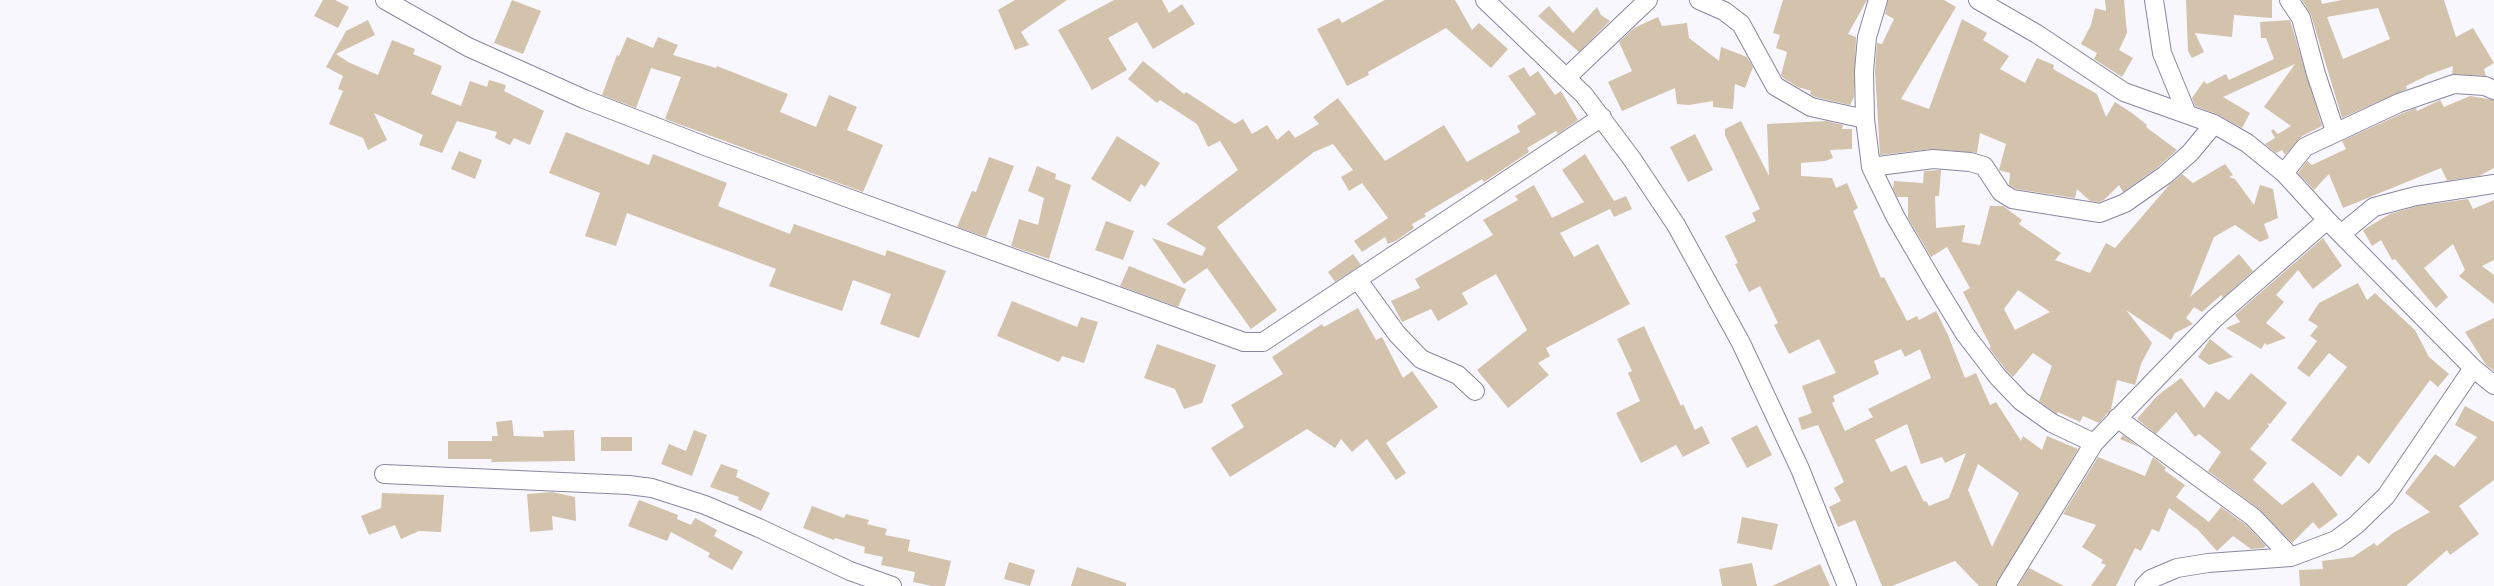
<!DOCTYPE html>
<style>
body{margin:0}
canvas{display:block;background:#f8f7fd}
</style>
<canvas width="2494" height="586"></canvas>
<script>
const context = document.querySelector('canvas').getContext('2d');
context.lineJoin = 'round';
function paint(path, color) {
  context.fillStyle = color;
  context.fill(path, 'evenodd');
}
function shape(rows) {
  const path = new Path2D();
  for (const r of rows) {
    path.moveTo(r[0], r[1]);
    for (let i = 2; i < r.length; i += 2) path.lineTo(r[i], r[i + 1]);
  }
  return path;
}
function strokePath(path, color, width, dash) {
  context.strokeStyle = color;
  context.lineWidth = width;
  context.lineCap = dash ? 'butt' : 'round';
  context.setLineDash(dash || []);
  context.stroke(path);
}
paint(shape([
 [323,0,335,0,349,7,338,28,314,16],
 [512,0,541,11,523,54,494,43],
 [1015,0,1067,0,1021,32,1029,45,1015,50,998,10],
 [1114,0,1162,0,1169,13,1182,4,1195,24,1153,49,1137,22,1108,38,1127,70,1092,90,1058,30],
 [1385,0,1455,0,1472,30,1479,23,1508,49,1491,68,1446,28,1368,72,1369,75,1347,86,1317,29,1339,18,1342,23],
 [1783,0,1867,0,1848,34,1856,37,1854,97,1850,105,1815,97,1810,94,1811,91,1798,87,1783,78,1781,75,1787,52,1776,48,1780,35,1773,33],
 [1888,0,1944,0,1956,7,1901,99,1929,109,1962,19,1987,33,1983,40,2009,56,2000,69,2025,83,2037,58,2054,65,2053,69,2097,94,2106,117,2115,102,2132,113,2147,125,2146,127,2177,150,2158,167,2123,192,2119,185,2104,200,2099,202,2090,201,2077,189,2075,198,2016,189,2009,185,2010,173,1999,170,2006,144,1980,133,1977,153,1932,149,1880,155,1875,71,1877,43,1882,44,1894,19,1885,14],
 [2105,0,2124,0,2127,33,2119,50,2133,58,2122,77,2094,59,2097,53,2081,44,2091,25,2095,8,2106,11],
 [2186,0,2272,0,2272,18,2234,15,2232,37,2195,33,2204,52,2192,58,2188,51],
 [2302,0,2321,0,2322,4,2342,0,2444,0,2456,37,2473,28,2494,63,2484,69,2486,76,2452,74,2453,66,2428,75,2406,86,2407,89,2342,118,2311,15],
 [2378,8,2390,39,2343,59,2327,17],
 [1549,6,1573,33,1597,7,1601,15,1610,21,1579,52,1538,16],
 [1658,17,1662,26,1687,23,1689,38,1719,61,1721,47,1747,57,1753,67,1745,88,1735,84,1733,109,1713,107,1713,101,1689,105,1677,104,1675,88,1622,111,1608,82,1632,71,1619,42,1634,28],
 [368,20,375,35,336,54,348,62,378,75,392,40,415,49,413,54,442,66,431,94,461,106,470,81,487,87,489,80,506,85,504,91,544,111,530,145,514,138,510,145,495,138,497,132,457,121,442,153,419,145,423,135,374,113,387,140,368,150,363,138,329,124,343,91,338,89,343,76,326,67,346,31],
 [2290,20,2322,126,2302,136,2285,155,2282,150,2276,153,2265,144,2275,138,2271,131,2273,129,2278,134,2291,126,2264,107,2295,64,2223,97,2250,113,2242,128,2219,115,2195,106,2192,98,2204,81,2207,84,2226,74,2229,80,2274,59,2266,38,2261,38,2260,22],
 [627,37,653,48,658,37,678,45,673,55,716,68,717,66,788,94,780,112,816,127,829,95,857,107,847,130,883,145,863,192,665,119,681,77,651,68,636,108,602,95,617,55,619,56],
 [1143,61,1184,94,1186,92,1235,124,1243,119,1252,134,1267,125,1277,140,1289,130,1295,138,1319,124,1313,117,1338,98,1385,161,1444,125,1467,162,1520,132,1517,126,1536,114,1508,76,1524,67,1530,77,1538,71,1555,95,1561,91,1578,120,1558,134,1556,131,1527,148,1529,152,1484,182,1482,179,1424,214,1426,216,1412,224,1414,228,1397,240,1388,244,1385,237,1362,252,1354,241,1388,218,1362,183,1349,191,1341,177,1353,170,1333,144,1314,152,1217,227,1277,310,1251,329,1207,268,1184,284,1152,238,1202,256,1206,248,1166,224,1238,170,1220,141,1208,147,1197,124,1160,100,1157,103,1128,79],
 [2470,96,2494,100,2494,168,2479,176,2445,181,2447,180,2441,168,2343,208,2329,174,2314,190,2298,173,2307,161,2312,165,2346,149,2342,141,2403,113,2416,108,2417,111,2440,100,2444,107],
 [1741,121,1769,176,1767,124,1827,121,1843,125,1842,129,1852,129,1852,149,1830,150,1833,158,1825,161,1801,163,1801,176,1832,178,1836,188,1847,183,1858,208,1853,211,1881,278,1884,277,1907,321,1917,316,1919,320,1936,311,1948,335,1965,378,1976,373,1990,405,1996,402,2021,441,2023,436,2042,450,2047,436,2078,449,1996,586,1979,586,1955,561,1892,586,1882,586,1855,520,1838,527,1829,507,1841,501,1834,488,1844,482,1818,425,1802,430,1798,418,1812,413,1802,386,1836,373,1819,339,1789,354,1774,325,1778,323,1760,286,1749,292,1735,264,1738,263,1725,236,1756,221,1752,213,1760,209,1725,135,1725,129],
 [1901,349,1905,357,1920,349,1931,378,1868,409,1873,417,1845,431,1832,403,1835,401,1833,396,1879,374,1874,361],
 [1907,424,1921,464,1942,457,1945,463,1966,453,1949,498,1929,506,1926,501,1924,502,1906,465,1891,472,1875,440],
 [1978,464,2019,493,1992,547,1968,490],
 [566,132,649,165,653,154,727,183,718,206,790,234,794,224,885,256,887,250,946,271,919,338,880,324,891,294,853,280,842,311,769,286,776,269,627,213,616,246,585,236,600,193,549,173],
 [1695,134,1713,170,1688,182,1670,147],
 [1117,136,1160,163,1145,187,1141,184,1130,202,1091,179],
 [459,151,482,160,475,179,451,169],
 [1585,154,1614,201,1626,196,1632,209,1614,217,1610,209,1560,233,1574,257,1598,244,1630,304,1546,348,1550,356,1538,363,1549,375,1508,408,1477,370,1527,330,1496,274,1462,293,1468,304,1438,321,1431,309,1402,322,1391,301,1420,288,1415,279,1493,235,1483,220,1518,200,1515,196,1534,185,1552,218,1584,202,1562,170],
 [989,157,1014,166,986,237,957,227,972,191,976,192],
 [2225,164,2233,175,2229,177,2235,179,2254,205,2260,185,2273,189,2278,218,2264,224,2269,238,2260,242,2235,225,2214,237,2190,297,2239,254,2253,271,2223,298,2221,295,2202,312,2194,307,2186,318,2193,324,2175,333,2171,340,2126,310,2152,343,2141,364,2135,385,2117,380,2111,409,2099,423,2083,416,2080,422,2058,412,2057,414,2039,401,2052,366,2033,353,2013,377,2006,370,1989,348,1991,347,1963,292,1970,288,1947,247,1931,257,1908,218,1908,197,1897,197,1893,188,1894,181,1923,183,1924,171,1941,170,1939,196,1935,196,1936,228,1965,225,1962,242,1980,245,1990,206,2003,206,2022,220,2019,224,2061,253,2055,260,2090,273,2106,243,2115,248,2170,184,2182,174,2193,183],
 [2018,290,2050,312,2015,330,2004,309],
 [1037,166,1056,174,1055,179,1071,185,1049,259,1011,246,1019,219,1038,225,1044,198,1028,191],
 [2468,199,2473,209,2494,200,2494,260,2482,266,2494,275,2494,304,2459,276,2465,270,2453,244,2424,268,2448,297,2436,308,2395,259,2392,260,2381,240,2372,246,2363,230,2390,214,2418,206],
 [1106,221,1134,231,1123,260,1095,250],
 [2323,238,2342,266,2313,289,2298,270,2276,295,2284,302,2266,323,2286,338,2267,345,2265,343,2261,349,2226,328,2240,322,2235,315],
 [1353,254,1361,265,1335,282,1328,272],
 [1129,266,1186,289,1178,307,1120,286],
 [2358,283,2367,300,2375,293,2415,330,2429,357,2449,374,2438,387,2430,380,2369,464,2358,455,2341,477,2291,440,2347,367,2329,353,2309,377,2297,368,2317,341,2310,336,2318,326,2308,320,2319,303],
 [1012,301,1077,327,1081,317,1098,322,1084,363,1062,356,1059,362,997,336],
 [1358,308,1376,340,1382,337,1403,378,1412,371,1438,407,1386,443,1406,473,1396,480,1367,439,1352,452,1341,439,1335,448,1307,429,1230,477,1211,448,1244,427,1231,405,1283,374,1272,357,1322,324,1324,327],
 [2494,318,2494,371,2486,365,2465,332],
 [1644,326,1681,406,1683,404,1695,430,1702,426,1710,443,1683,457,1676,445,1641,463,1616,413,1640,401,1628,373,1632,371,1617,339],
 [2210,339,2233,357,2209,365,2198,357],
 [1157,344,1216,365,1202,403,1184,409,1175,389,1144,378],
 [2251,373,2287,403,2270,424,2267,423,2269,426,2250,449,2267,463,2253,480,2282,505,2313,482,2338,515,2319,529,2313,522,2292,543,2259,509,2208,471,2221,452,2199,434,2195,437,2176,412,2156,434,2137,419,2157,396,2181,378,2204,408,2216,391,2229,400],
 [2465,406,2494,422,2494,480,2459,506,2479,534,2450,555,2447,550,2406,586,2300,586,2299,570,2323,569,2322,561,2353,557,2374,543,2377,546,2393,533,2430,512,2405,493,2435,454,2454,467,2477,437,2455,425],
 [512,420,514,436,544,437,543,431,574,430,575,461,491,462,492,459,448,459,448,441,492,441,492,436,498,436,496,422],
 [1757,425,1772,455,1747,468,1731,438],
 [694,430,707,435,692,476,661,464,669,444,686,451],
 [2123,435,2139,447,2120,439],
 [601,437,632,437,632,451,601,451],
 [2098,457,2145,476,2153,457,2166,468,2164,470,2185,485,2176,497,2209,522,2221,507,2246,525,2266,546,2264,548,2251,549,2233,536,2217,551,2198,530,2169,508,2159,532,2152,529,2141,551,2135,548,2116,586,2091,586,2106,565,2101,563,2103,560,2082,547,2096,525,2063,514],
 [721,464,738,470,736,477,770,493,761,511,738,500,739,497,710,487],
 [552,492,575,497,576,521,552,516,553,530,530,532,527,494],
 [382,493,444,495,441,532,419,531,401,539,395,525,369,535,361,516,381,508],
 [639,500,678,515,677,519,691,525,695,518,717,530,714,536,743,552,732,570,708,557,710,553,671,532,667,541,628,526],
 [812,506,844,518,846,514,869,520,867,524,887,529,885,535,910,540,908,551,951,561,945,586,932,586,913,582,915,572,881,565,883,557,864,553,865,547,835,538,834,540,803,528],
 [1742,517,1778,524,1772,550,1737,543],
 [1009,562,1035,570,1030,586,1004,579],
 [1752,563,1757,586,1722,586,1719,569],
 [1820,564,1830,586,1772,586],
 [1077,567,1126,583,1126,586,1071,586],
 [2029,568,2064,586,2018,586]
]), '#d3c3ac');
const minor = shape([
 [385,0,468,47,584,99,705,146,1244,342,1263,342,1602,117],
 [1485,0,1584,95,1632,159,1676,225,1741,343,1800,469,1847,586],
 [1699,0,1724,11,1741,24,1775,86,1811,107,1865,119],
 [1878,0,1867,37,1864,71,1865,119,1871,167,1896,218,1935,285,1965,334,1998,377,2021,401,2052,423,2094,443],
 [1978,0,2037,34,2124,92,2214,124,2247,143,2284,173,2327,220,2473,368,2494,385],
 [2154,0,2162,53,2187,114],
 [2289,0,2301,18,2316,74,2335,131],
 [1567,77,1648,0],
 [1871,167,1933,159,1970,162,1984,166,2001,192,2012,199,2100,213,2125,203,2165,175,2190,153,2214,124],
 [2284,173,2305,147,2399,103,2454,84,2485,86,2494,90],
 [2341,234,2374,207,2416,196,2494,184],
 [1358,280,1397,334,1421,359,1458,375,1475,391],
 [2117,418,2253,517,2291,557],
 [384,474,629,485,652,488,705,505,759,528,850,571,892,586],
 [2006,586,2094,443,2214,319,2327,220],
 [2144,586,2151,579,2177,568,2208,563,2291,557,2336,540,2356,525,2386,496,2473,368]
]);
strokePath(minor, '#89869f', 20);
strokePath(minor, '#fff', 18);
</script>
